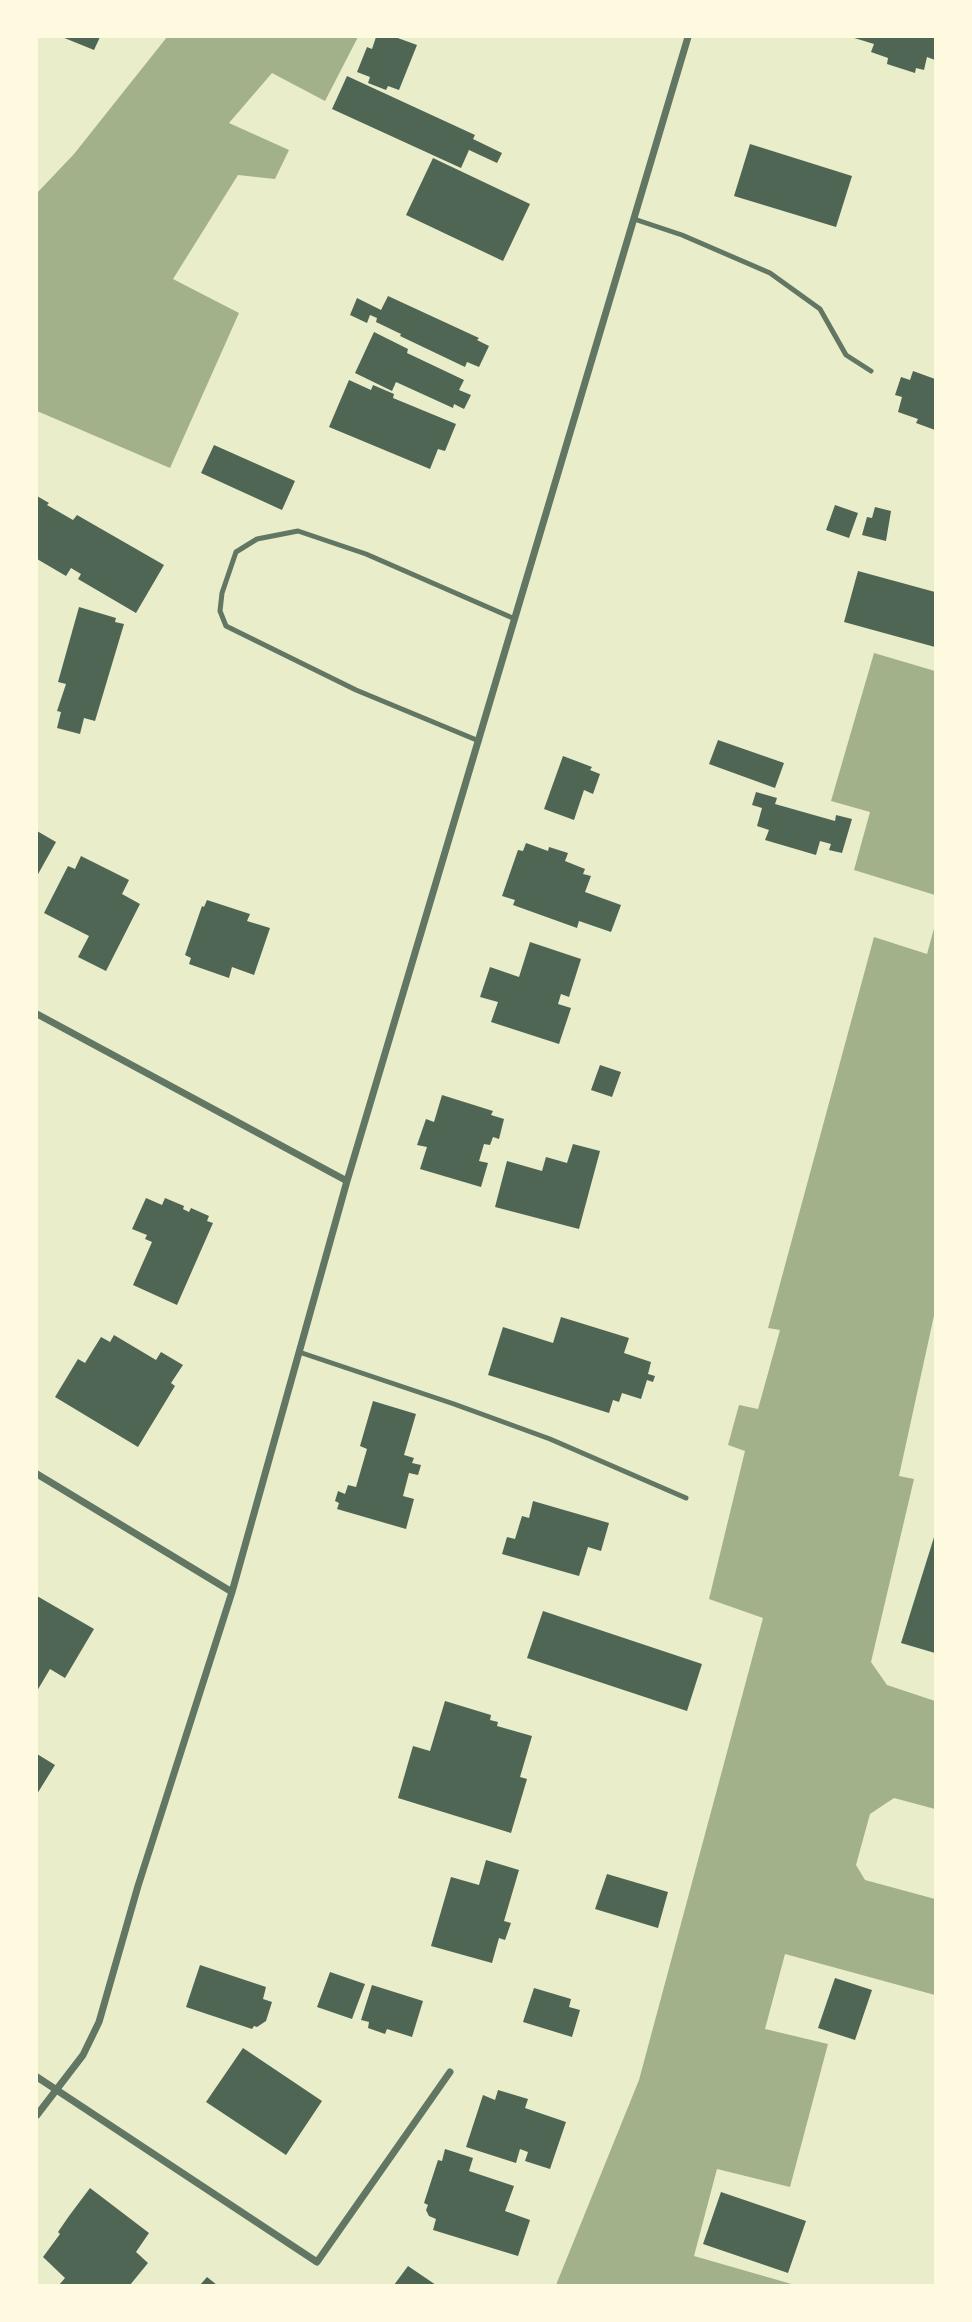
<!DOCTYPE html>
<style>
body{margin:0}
#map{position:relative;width:972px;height:2322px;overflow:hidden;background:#e9edc9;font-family:Figtree,sans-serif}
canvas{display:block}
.frame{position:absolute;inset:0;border:38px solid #fefae0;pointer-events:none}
</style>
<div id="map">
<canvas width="972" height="2322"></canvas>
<div class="frame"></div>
</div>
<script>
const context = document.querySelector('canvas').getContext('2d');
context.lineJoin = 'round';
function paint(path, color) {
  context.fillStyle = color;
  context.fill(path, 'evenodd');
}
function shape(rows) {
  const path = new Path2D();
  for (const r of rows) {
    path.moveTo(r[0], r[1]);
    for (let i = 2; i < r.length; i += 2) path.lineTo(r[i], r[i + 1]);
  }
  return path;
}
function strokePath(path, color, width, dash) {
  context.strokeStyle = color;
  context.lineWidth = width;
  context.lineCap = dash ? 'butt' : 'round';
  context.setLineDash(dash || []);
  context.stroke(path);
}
paint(shape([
 [167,37,358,37,325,101,272,73,229,123,289,150,275,179,238,175,173,279,239,313,170,468,37,411,37,193,74,154],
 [874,653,935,671,935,895,854,870,870,812,831,801],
 [935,925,935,1311,899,1476,914,1479,871,1662,887,1685,935,1701,935,1809,894,1798,870,1814,856,1865,865,1880,935,1899,935,1995,785,1954,765,2029,828,2044,790,2187,717,2169,694,2256,795,2285,556,2285,639,2080,763,1618,709,1599,745,1451,728,1445,739,1405,758,1409,780,1330,768,1328,874,937,927,954]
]), '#a3b18a');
paint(shape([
 [62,37,100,37,94,50],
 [376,37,395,37,417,45,399,90,388,86,386,90,368,83,370,77,357,72,367,47,372,49],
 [851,37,935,37,935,60,927,57,924,70,916,68,915,73,887,64,888,58,871,52,874,44],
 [347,76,475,135,473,139,502,153,497,163,469,150,461,168,332,109],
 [750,144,852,176,836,227,734,196],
 [433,158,530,204,503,261,406,215],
 [388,296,479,338,477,340,489,346,479,367,467,362,465,367,400,336,401,334,376,322,377,318,370,315,367,323,350,315,357,298,381,310],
 [374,332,408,349,407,353,464,380,459,390,471,395,464,409,454,404,453,408,396,382,392,391,355,373],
 [913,371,935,379,935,430,916,423,918,419,898,412,902,397,895,395,901,377,910,380],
 [349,380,371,390,373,385,394,394,393,398,456,424,445,451,438,449,430,469,329,427],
 [214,445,295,481,282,510,201,473],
 [37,496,49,503,47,505,73,520,77,515,164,565,136,613,78,579,81,574,71,568,66,576,37,559],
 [835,505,858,513,849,538,826,530],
 [875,507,891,511,886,541,862,535,867,517,872,518],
 [858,571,935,592,935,647,844,622],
 [79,607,116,618,115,622,124,624,95,721,84,718,80,734,57,728,61,712,57,711,66,684,58,682],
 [718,740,784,763,775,788,709,764],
 [563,756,592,767,590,770,600,774,593,794,584,790,574,820,544,809],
 [756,792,777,798,775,804,835,821,836,815,852,819,842,853,829,850,831,844,820,841,816,855,765,840,769,830,757,826,762,808,752,805],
 [37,831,56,842,37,876],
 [526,843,548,851,549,847,568,853,565,861,585,869,583,874,591,876,585,892,621,905,611,932,579,921,577,928,513,905,515,900,502,896,518,850,523,851],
 [81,856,129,880,122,894,140,904,106,971,78,957,89,936,44,913,68,866,75,869],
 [207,900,250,914,247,921,270,928,254,975,232,967,229,978,189,964,191,958,185,955,202,906,204,907],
 [530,942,581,959,569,997,561,994,558,1004,571,1008,559,1044,491,1022,498,1002,480,997,490,967,519,977],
 [600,1065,621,1072,612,1097,591,1090],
 [442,1095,493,1111,491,1115,504,1119,499,1139,493,1137,490,1145,484,1144,479,1161,488,1163,481,1187,420,1169,427,1147,417,1145,426,1119,434,1122],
 [573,1144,600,1151,579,1229,495,1207,507,1161,542,1171,546,1157,567,1163],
 [146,1198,162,1205,165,1198,184,1206,183,1209,189,1212,191,1208,209,1216,207,1221,213,1223,177,1305,133,1285,152,1242,145,1239,147,1235,132,1229],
 [561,1317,629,1338,624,1353,651,1362,648,1374,655,1376,653,1382,647,1380,641,1399,622,1393,619,1402,613,1400,609,1413,488,1375,503,1327,553,1343],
 [114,1335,156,1360,161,1352,183,1365,171,1383,175,1386,138,1447,55,1397,78,1359,85,1363,101,1337,110,1342],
 [373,1401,416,1414,404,1455,414,1458,412,1463,421,1465,418,1475,409,1473,403,1496,414,1499,406,1529,337,1509,339,1503,335,1501,338,1491,345,1494,348,1485,356,1487,367,1449,360,1446],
 [533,1501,609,1523,601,1551,588,1547,579,1576,502,1554,507,1537,515,1539,522,1516,529,1518],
 [935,1534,935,1653,901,1643],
 [37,1596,94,1629,65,1678,50,1669,37,1691],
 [543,1611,702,1664,687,1711,527,1658],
 [445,1701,491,1715,490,1720,498,1722,497,1726,532,1736,520,1777,527,1779,511,1833,398,1798,413,1746,430,1751],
 [37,1754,55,1765,37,1794],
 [486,1860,519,1870,504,1921,511,1923,505,1940,499,1938,492,1963,431,1946,451,1877,479,1885],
 [607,1874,668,1892,658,1928,595,1909],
 [200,1965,266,1987,263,1999,272,2002,266,2021,257,2027,254,2026,252,2029,186,2007],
 [330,1972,365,1984,352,2019,317,2007],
 [835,1978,872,1990,855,2040,818,2028],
 [372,1985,423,2001,412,2037,387,2029,385,2034,368,2028,369,2022,361,2020],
 [534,1988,571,1999,569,2007,580,2010,572,2037,523,2022],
 [243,2048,322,2101,286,2155,206,2102],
 [498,2090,528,2099,525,2108,566,2122,550,2169,525,2161,528,2152,520,2149,516,2163,466,2147,483,2095,495,2100],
 [445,2149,473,2158,469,2171,514,2186,505,2211,530,2220,518,2256,433,2230,436,2219,429,2216,426,2210,428,2205,424,2203,438,2160,442,2161],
 [90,2188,149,2233,136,2252,148,2263,130,2285,59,2285,65,2278,43,2257,60,2234,58,2232,69,2216],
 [721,2192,806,2221,788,2273,703,2244],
 [408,2266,436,2285,394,2285],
 [207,2277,217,2285,200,2285]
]), '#4f6655');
strokePath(shape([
 [634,219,682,235,770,273,820,309,846,355,871,371],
 [479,741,356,690,226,626,220,611,222,593,236,552,257,539,298,531,366,554,515,619],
 [299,1352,454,1404,550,1439,686,1498]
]), '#617663', 5);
strokePath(shape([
 [37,1014,347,1181],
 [37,1474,232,1592],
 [37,2077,317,2262,450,2072],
 [37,2115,83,2055,99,2022,138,1886,232,1592,347,1181,688,37]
]), '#617663', 7);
</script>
